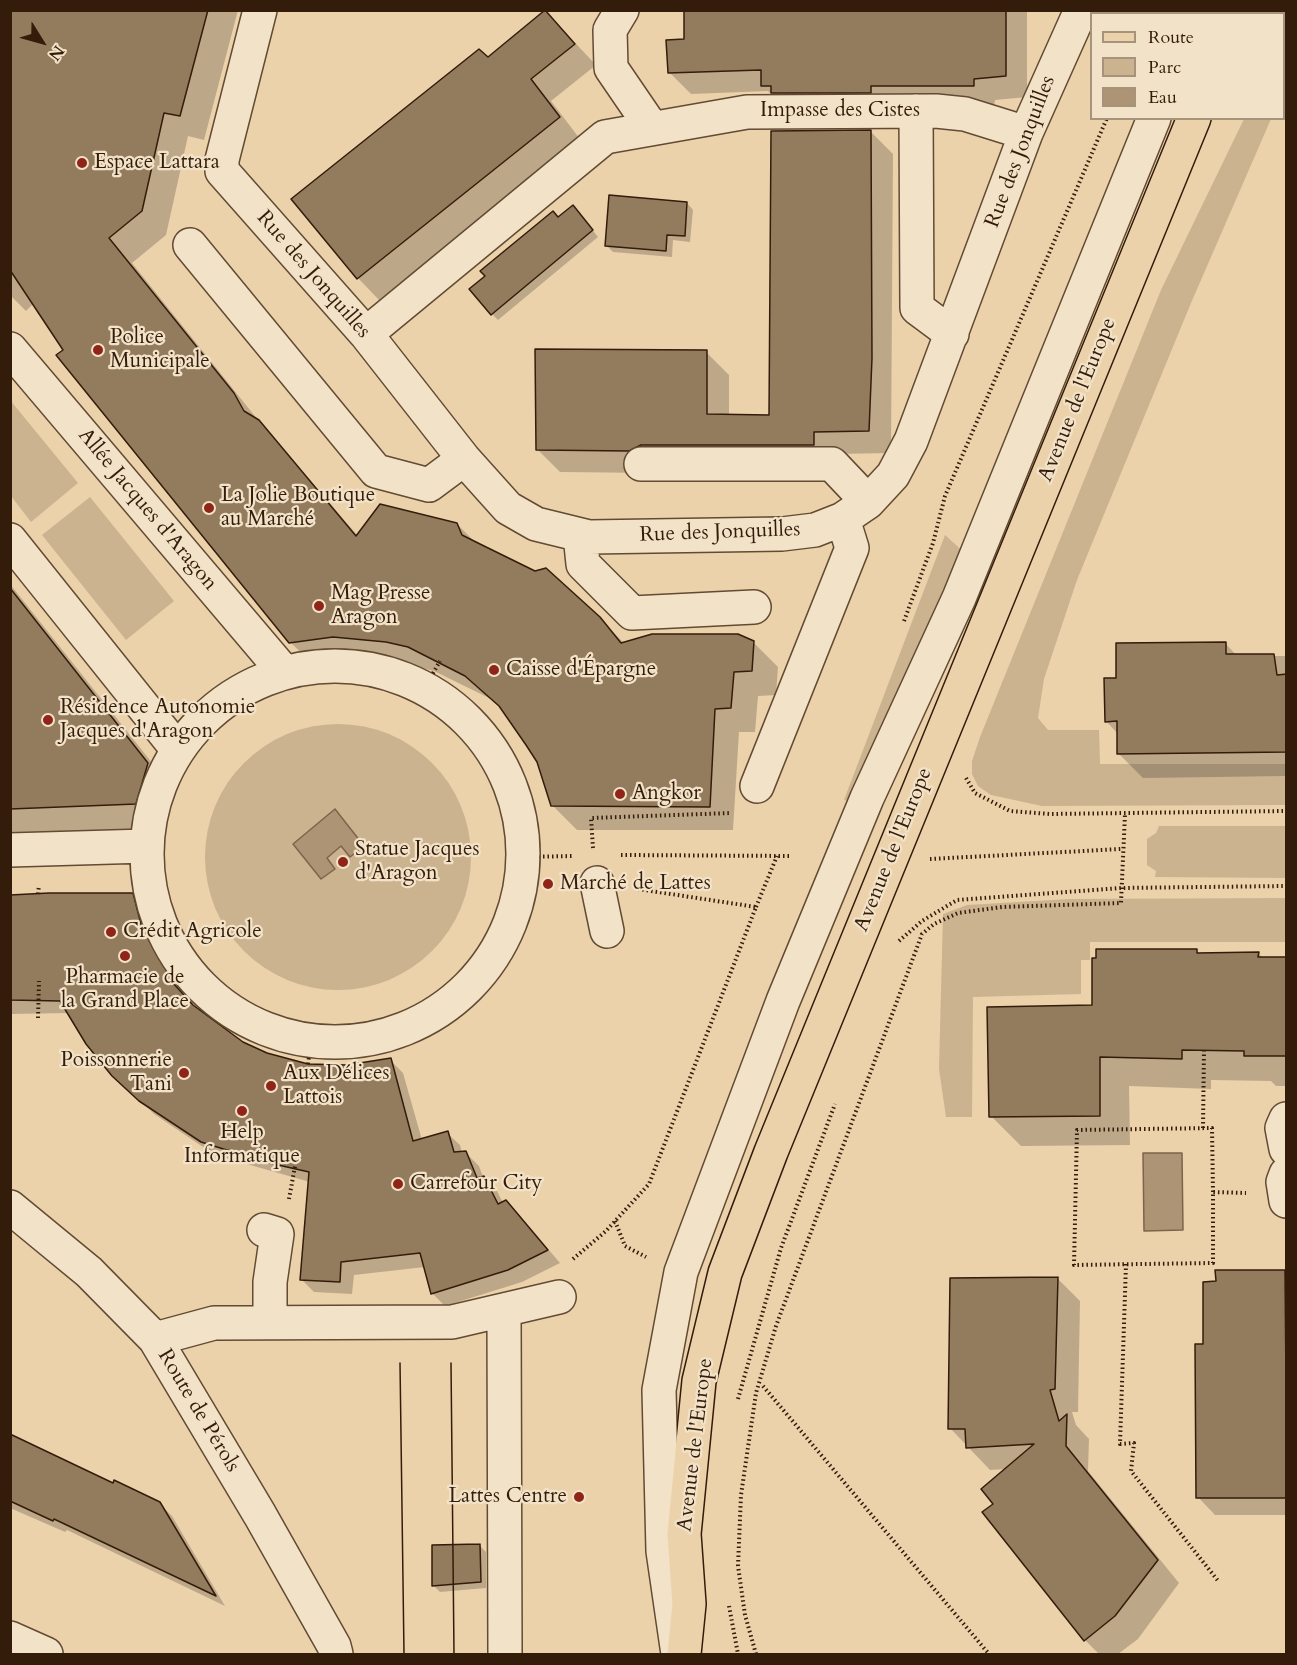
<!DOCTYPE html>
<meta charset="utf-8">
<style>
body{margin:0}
#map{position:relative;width:1297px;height:1665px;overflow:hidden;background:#ebd2ab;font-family:Cardo,serif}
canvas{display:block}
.frame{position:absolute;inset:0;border:12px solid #341c0b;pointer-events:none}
.legend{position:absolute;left:1090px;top:12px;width:195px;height:108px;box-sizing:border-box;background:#f2e2c8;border:2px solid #a6937c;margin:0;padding:8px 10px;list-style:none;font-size:18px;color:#341c0b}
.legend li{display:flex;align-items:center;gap:12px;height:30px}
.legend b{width:30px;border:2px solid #a6937c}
.north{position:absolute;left:12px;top:12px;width:60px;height:60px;-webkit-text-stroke:4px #f2e2c8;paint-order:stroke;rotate:127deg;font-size:16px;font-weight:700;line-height:24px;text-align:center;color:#341c0b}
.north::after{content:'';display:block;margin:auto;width:21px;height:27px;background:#341c0b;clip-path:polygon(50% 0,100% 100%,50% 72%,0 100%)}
</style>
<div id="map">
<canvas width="1297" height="1665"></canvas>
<div class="frame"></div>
<ul class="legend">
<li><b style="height:8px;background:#ebd2ab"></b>Route</li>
<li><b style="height:16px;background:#ccb390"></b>Parc</li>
<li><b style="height:16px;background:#ad9475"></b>Eau</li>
</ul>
<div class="north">N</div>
</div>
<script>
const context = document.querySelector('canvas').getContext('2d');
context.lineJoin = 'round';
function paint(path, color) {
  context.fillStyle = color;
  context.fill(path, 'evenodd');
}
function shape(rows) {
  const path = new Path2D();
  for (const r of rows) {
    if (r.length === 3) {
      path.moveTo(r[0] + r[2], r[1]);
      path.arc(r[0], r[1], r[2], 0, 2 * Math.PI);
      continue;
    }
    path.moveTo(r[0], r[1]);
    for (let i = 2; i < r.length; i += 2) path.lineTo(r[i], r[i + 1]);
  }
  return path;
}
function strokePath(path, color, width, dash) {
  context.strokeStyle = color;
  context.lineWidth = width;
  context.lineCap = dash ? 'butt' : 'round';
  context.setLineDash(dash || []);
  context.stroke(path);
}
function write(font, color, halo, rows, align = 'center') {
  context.font = font + ' Cardo,serif';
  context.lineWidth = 4.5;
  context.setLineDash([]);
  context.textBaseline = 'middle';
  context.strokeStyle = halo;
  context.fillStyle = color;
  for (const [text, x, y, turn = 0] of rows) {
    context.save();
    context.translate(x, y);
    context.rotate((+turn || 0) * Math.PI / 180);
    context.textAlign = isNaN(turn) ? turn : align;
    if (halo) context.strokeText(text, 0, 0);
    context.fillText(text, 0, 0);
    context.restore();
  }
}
paint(shape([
 [1244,119,1271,119,1191,303,1077,580,1044,679,1038,718,1048,730,1099,730,1100,764,1286,764,1286,805,1042,806,991,795,978,786,972,774,972,761,980,737,1161,290],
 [10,400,78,483,31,522,11,496],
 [90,497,174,601,126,640,42,535],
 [945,535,965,553,857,803,844,800],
 [338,857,133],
 [1159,826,1286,826,1286,878,1155,877,1156,871,1147,865,1147,839,1156,833],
 [1286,898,1286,942,1090,942,1090,960,1081,960,1081,994,973,997,972,1117,946,1117,939,1069,943,914,967,905,1070,899]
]), '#ccb390');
const water = shape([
 [335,809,364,846,350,857,341,846,327,858,335,869,321,879,293,844,335,809],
 [1143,1153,1182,1153,1183,1230,1144,1231,1143,1153]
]);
paint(water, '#ad9475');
strokePath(water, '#7d644b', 1.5);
paint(shape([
 [10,10,238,10,204,140,188,136,166,235,132,263,262,425,358,536,457,524,477,544,599,618,624,643,754,643,778,667,776,695,758,696,755,732,739,732,733,830,577,830,553,806,538,761,505,712,491,699,434,671,411,665,358,661,315,666,290,642,65,350,34,303,26,311,10,295],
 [686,10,1027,10,1027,97,995,100,994,106,784,107,768,91,691,94,669,72,685,41],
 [546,12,596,65,551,101,580,139,379,300,358,278,293,199,488,59],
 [871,132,893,154,891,453,836,454,652,473,560,472,538,450,706,352,729,375,729,416,771,417],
 [687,203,693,210,690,242,673,240,672,257,613,252,607,246],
 [579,213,598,237,498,320,492,314,558,218],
 [10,584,172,788,160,828,10,833],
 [1226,644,1237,656,1286,656,1286,776,1143,778,1119,754,1118,734,1106,721,1117,680],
 [133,894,146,907,154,939,170,973,196,1009,242,1043,289,1061,319,1067,348,1066,390,1060,403,1073,422,1140,447,1133,460,1145,462,1153,466,1153,479,1166,483,1177,497,1191,503,1203,506,1202,519,1215,560,1263,522,1282,445,1306,432,1293,425,1267,354,1275,352,1294,314,1292,301,1279,310,1182,215,1155,154,1114,98,1058,69,1013,10,1014,10,896],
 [1196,950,1200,955,1258,953,1264,959,1286,959,1286,1086,1276,1086,1271,1081,1211,1080,1211,1089,1129,1086,1130,1145,1021,1146,991,1116,1093,1007],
 [1284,1272,1286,1274,1286,1515,1215,1515,1198,1497,1204,1345],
 [1057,1278,1080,1301,1078,1412,1072,1412,1076,1425,1089,1439,1088,1471,1179,1583,1138,1639,1118,1654,1099,1654,1085,1640,995,1504,1007,1469,990,1470,950,1428],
 [10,1436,113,1485,159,1503,172,1516,225,1606,67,1530,65,1532,10,1508],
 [479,1545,486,1552,486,1588,440,1592,433,1585]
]), '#0003');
const building = shape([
 [10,10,208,10,180,116,164,113,142,211,109,238,234,393,244,411,259,420,356,536,380,504,457,523,462,535,480,544,535,571,546,568,600,617,621,643,652,634,738,634,754,641,752,671,734,672,731,708,715,709,710,807,551,806,537,762,526,745,499,706,465,676,408,647,386,642,333,637,289,643,56,355,63,350,10,270,10,10],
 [545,10,575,44,531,79,560,117,357,279,291,199,479,49,488,57,545,10],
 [684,10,1006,10,1006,76,974,79,974,86,871,86,871,93,771,93,771,86,761,86,761,70,668,73,666,40,684,39,684,10],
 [871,130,872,358,869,431,814,432,814,445,641,445,629,451,536,450,535,349,707,350,707,414,769,415,771,131,871,130],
 [609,195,687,202,685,236,667,235,666,251,605,246,609,195],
 [573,205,593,230,491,315,469,289,485,276,480,271,553,211,558,217,573,205],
 [10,588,148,763,136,804,10,809,10,588],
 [1226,642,1226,654,1274,654,1277,675,1287,674,1287,752,1117,754,1117,721,1105,722,1104,678,1116,678,1116,643,1226,642],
 [49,893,133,893,141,924,173,983,193,1005,243,1042,267,1053,308,1064,347,1065,391,1058,413,1141,448,1131,454,1152,466,1151,477,1178,484,1176,498,1204,506,1200,548,1250,508,1270,431,1294,420,1253,341,1262,340,1282,300,1280,309,1172,265,1162,201,1142,139,1101,112,1076,86,1044,60,1001,10,1000,10,895,49,893],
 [1096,949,1197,949,1197,953,1259,952,1258,957,1287,957,1287,1056,1244,1056,1244,1051,1182,1050,1182,1059,1100,1057,1100,1116,989,1117,987,1007,1092,1005,1092,958,1096,958,1096,949],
 [1215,1270,1285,1270,1287,1498,1196,1498,1195,1344,1203,1344,1203,1282,1216,1281,1215,1270],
 [1058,1277,1055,1389,1050,1390,1059,1421,1067,1414,1066,1446,1158,1560,1115,1616,1084,1641,982,1512,993,1504,981,1489,1034,1444,966,1448,965,1429,948,1429,950,1278,1058,1277],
 [10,1434,113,1483,114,1480,160,1502,216,1596,54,1519,53,1521,10,1501,10,1434],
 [480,1544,481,1582,432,1586,432,1545,480,1544]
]);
paint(building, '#937b5e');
strokePath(building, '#341c0b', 1.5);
const minor = shape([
 [260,10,222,160,222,171,366,334,464,459,508,508,536,524,589,537,782,534,815,530,843,519,868,502,893,475,911,441,1026,133,1081,10],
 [622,10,610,30,611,68,652,128],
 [1202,14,1203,10],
 [916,111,917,308,952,334],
 [190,245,376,471,429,485,464,459],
 [366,334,605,137,747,112,936,111,965,114,1026,133],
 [10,349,284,672],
 [641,464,832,464,868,502],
 [580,535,583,564,632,613,754,607],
 [10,540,178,750],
 [335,854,188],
 [757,786,852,548,843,519],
 [10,850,146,846],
 [597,883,607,931],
 [1286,1119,1282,1128,1286,1149],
 [1286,1174,1283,1182,1286,1201],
 [10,1207,89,1272,155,1339,260,1515,334,1646,336,1654],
 [264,1230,277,1234,270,1282,270,1322],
 [504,1311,505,1654],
 [155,1339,214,1323,452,1322,559,1297],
 [10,1638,46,1654],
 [678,1654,663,1551,659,1390,681,1272,783,1001,867,798,959,598,1154,118]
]);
const major = shape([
 [1240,14,1242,10],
 [684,1654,689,1604,684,1534,699,1381,725,1273,771,1152,1194,118]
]);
strokePath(minor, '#624a33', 36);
strokePath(major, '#341c0b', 36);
strokePath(shape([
 [1150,14,1151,10],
 [1284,27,1286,22],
 [904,621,933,543,945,496,1107,118],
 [424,689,440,661],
 [966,778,975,793,1010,811,1050,814,1286,811],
 [593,848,591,818,731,813],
 [621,855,791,856],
 [525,857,572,856],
 [930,859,1121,849],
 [38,894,39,885],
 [756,907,777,856],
 [899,941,922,921,957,900,1121,888,1286,886],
 [38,1018,39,981],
 [308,1064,311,1042],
 [1203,1128,1204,1048],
 [1213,1192,1212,1128,1077,1130,1074,1265,1213,1263,1213,1192,1246,1193],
 [289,1199,298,1150],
 [615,1221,625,1246,646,1257],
 [573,1259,606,1231,649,1184,756,907,638,889],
 [1126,1264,1120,1444,1134,1443,1131,1471,1219,1582],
 [763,1386,989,1654],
 [738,1399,781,1248,835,1104],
 [729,1606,738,1654],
 [756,1654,745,1615,738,1566,741,1495,756,1393,776,1326,922,934,934,924,958,913,1002,907,1121,903,1125,814]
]), '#341c0b', 4, [1.5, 3]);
strokePath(minor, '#f2e2c8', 33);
strokePath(major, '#ebd2ab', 33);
strokePath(shape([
 [400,1363,404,1654],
 [451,1363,454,1654]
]), '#341c0b', 1.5);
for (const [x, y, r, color] of [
 [82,163,6,"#8f2418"],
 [98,350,6,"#8f2418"],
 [209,508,6,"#8f2418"],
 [319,606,6,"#8f2418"],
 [494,670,6,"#8f2418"],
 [48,720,6,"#8f2418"],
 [620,794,6,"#8f2418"],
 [343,862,6,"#8f2418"],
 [548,884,6,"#8f2418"],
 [111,932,6,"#8f2418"],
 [125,956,6,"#8f2418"],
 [184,1073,6,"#8f2418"],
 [271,1086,6,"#8f2418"],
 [242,1111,6,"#8f2418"],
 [398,1184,6,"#8f2418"],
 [579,1497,6,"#8f2418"]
]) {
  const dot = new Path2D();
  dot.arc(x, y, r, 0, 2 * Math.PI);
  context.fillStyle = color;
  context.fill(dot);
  strokePath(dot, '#f2e2c8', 2);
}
write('21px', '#341c0b', '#f2e2c8', [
 ["Impasse des Cistes",840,111],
 ["Rue des Jonquilles",1021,152,-69],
 ["Rue des Jonquilles",313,275,49],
 ["Avenue de l'Europe",1078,400,-68],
 ["Allée Jacques d'Aragon",147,510,50],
 ["Rue des Jonquilles",720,533,-2],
 ["Avenue de l'Europe",894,850,-68],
 ["Route de Pérols",198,1411,59],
 ["Avenue de l'Europe",696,1445,-83]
]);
write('21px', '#341c0b', '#f2e2c8', [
 ["Espace Lattara",94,163],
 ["Police",110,338],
 ["Municipale",110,362],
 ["La Jolie Boutique",221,496],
 ["au Marché",221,520],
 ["Mag Presse",331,594],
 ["Aragon",331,618],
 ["Caisse d'Épargne",506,670],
 ["Résidence Autonomie",60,708],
 ["Jacques d'Aragon",60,732],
 ["Angkor",632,794],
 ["Statue Jacques",355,850],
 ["d'Aragon",355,874],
 ["Marché de Lattes",560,884],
 ["Crédit Agricole",123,932],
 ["Pharmacie de",125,978,"center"],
 ["la Grand Place",125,1002,"center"],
 ["Poissonnerie",172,1061,"right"],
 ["Tani",172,1085,"right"],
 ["Aux Délices",283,1074],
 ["Lattois",283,1098],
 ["Help",242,1133,"center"],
 ["Informatique",242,1157,"center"],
 ["Carrefour City",410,1184],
 ["Lattes Centre",567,1497,"right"]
], 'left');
</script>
